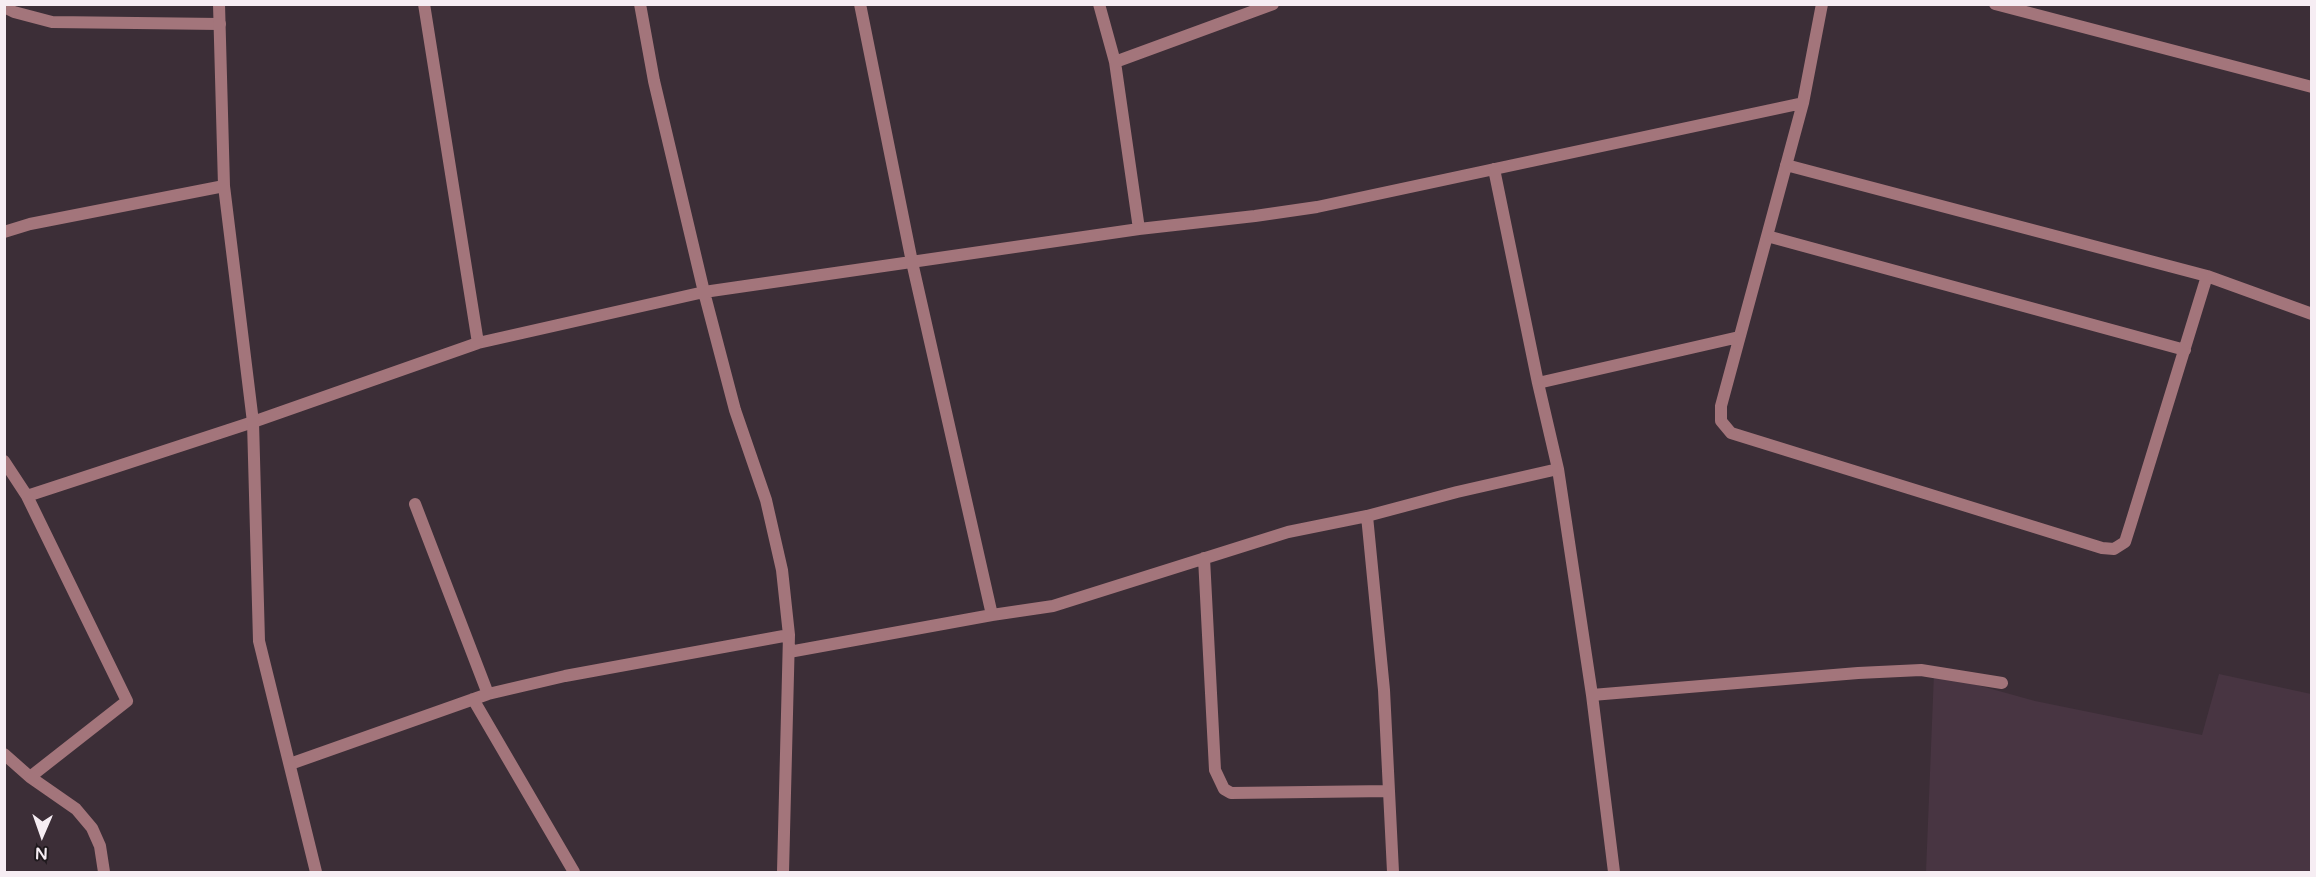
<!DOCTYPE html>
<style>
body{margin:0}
#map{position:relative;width:2316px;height:877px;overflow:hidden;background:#3c2e37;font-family:"Varela Round",sans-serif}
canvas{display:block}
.frame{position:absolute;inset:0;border:6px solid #f6edf3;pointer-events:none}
.north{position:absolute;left:12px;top:805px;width:60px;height:60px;-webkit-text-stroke:4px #1f191d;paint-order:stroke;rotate:182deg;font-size:16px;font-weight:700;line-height:24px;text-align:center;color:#f6edf3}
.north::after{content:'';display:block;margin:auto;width:21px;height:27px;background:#f6edf3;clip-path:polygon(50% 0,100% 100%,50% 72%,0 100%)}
</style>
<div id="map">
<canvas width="2316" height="877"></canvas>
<div class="frame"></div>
<div class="north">N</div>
</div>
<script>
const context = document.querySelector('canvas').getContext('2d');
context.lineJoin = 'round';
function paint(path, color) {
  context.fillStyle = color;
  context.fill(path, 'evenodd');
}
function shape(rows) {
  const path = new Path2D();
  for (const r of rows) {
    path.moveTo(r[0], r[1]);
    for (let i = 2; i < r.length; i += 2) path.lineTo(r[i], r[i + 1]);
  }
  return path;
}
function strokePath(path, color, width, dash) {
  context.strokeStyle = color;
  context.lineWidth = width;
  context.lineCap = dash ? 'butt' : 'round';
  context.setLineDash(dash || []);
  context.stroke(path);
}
paint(shape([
 [1934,673,2035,701,2202,735,2219,674,2311,694,2311,872,1926,872]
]), '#483542');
strokePath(shape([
 [424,4,478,343],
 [640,4,654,81,704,292,735,410,766,500,782,570,789,635,783,872],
 [860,4,912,262,992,615],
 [1099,4,1115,62,1139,229],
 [1822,4,1803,103,1721,406,1721,421,1731,433,2102,548,2114,549,2125,542,2131,523,2207,276],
 [1995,4,2312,87],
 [4,7,14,12,52,22,220,24],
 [1115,62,1273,4],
 [1786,165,2207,276,2312,314],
 [1494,169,1538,383,1558,469,1592,695,1614,872],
 [1767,236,2185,350],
 [1538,383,1739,337],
 [4,461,27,496,127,701,30,777],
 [27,496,253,422,478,343,704,292,1139,229,1255,216,1317,207,1803,103],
 [415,504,488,694],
 [1367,516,1384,690,1393,872],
 [1204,558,1215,770,1224,789,1231,793,1389,791],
 [789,652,992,615,1053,606,1288,532,1367,516,1457,492,1558,469],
 [1592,695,1858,673,1921,670,2002,683],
 [473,699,574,872],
 [4,754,30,777,76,809,92,828,100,846,104,872],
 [290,764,488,694,565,676,789,635]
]), '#a3757b', 12);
strokePath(shape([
 [219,4,224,186,253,422,259,641,316,872],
 [4,232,30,224,224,186]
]), '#a3757b', 12);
</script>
